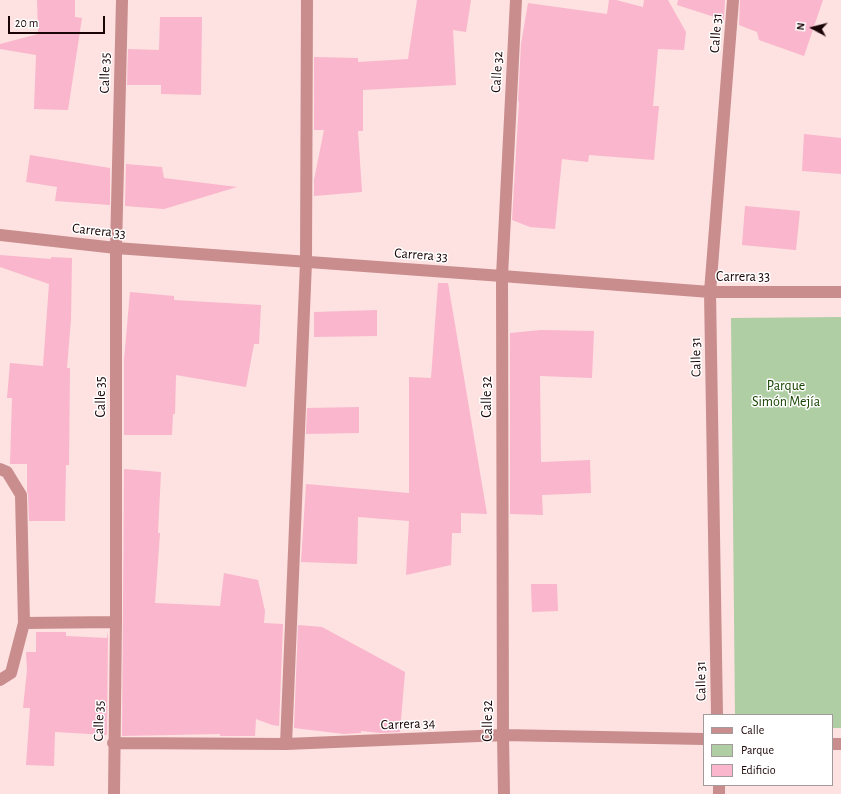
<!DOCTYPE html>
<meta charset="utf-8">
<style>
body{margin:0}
#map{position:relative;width:841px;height:794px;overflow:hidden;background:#fee1e1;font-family:"Alegreya Sans",sans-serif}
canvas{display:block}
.legend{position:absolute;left:703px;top:714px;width:130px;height:72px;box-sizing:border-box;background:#fff;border:1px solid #a39b9b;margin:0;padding:5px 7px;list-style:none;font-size:12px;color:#1a0406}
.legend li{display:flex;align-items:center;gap:8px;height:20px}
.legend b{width:20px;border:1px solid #a39b9b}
.north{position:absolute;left:793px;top:8px;width:40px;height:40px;-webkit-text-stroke:3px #fff;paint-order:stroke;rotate:277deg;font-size:11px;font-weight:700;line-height:16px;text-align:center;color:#1a0406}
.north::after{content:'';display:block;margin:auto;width:14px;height:18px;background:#1a0406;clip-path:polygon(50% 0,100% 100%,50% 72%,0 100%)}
.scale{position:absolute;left:8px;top:16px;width:97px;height:18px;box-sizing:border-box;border:2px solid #1a0406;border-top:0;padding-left:5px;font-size:12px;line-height:14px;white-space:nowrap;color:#1a0406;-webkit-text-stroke:3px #fff;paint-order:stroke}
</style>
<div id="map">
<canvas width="841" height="794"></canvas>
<ul class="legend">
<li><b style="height:5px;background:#c98d8e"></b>Calle</li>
<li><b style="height:11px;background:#afcea3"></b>Parque</li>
<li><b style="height:11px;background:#f9b6cc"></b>Edificio</li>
</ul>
<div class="north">N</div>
<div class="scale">20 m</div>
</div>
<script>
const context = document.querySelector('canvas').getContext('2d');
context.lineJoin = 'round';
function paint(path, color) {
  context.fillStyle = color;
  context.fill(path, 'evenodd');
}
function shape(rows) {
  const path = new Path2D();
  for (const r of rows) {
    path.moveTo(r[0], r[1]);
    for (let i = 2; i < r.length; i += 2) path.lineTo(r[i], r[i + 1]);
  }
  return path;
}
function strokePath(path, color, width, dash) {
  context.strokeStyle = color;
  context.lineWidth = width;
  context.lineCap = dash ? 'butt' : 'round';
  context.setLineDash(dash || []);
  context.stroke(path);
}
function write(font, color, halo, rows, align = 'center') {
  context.font = font + ' "Alegreya Sans",sans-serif';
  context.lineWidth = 3;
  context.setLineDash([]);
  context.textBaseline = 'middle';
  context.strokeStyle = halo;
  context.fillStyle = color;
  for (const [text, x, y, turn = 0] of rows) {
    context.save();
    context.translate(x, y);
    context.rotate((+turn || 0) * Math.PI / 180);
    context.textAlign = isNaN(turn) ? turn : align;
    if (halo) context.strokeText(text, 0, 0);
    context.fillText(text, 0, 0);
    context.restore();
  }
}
paint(shape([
 [841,317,841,728,832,728,832,715,735,715,731,318]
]), '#afcea3');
paint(shape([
 [37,0,75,0,75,17,82,18,68,110,34,109,36,55,0,49,0,44,38,34],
 [417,0,471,0,466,32,453,30,456,85,363,90,363,131,358,131,362,192,314,196,314,180,324,130,314,130,314,57,358,58,358,62,408,59],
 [609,0,616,0,643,7,644,0,668,0,686,32,684,50,658,49,653,106,659,106,654,160,589,155,588,162,562,159,555,229,530,227,512,220,519,102,518,101,521,44,528,3,607,14],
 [678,0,725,0,724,20,677,5],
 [740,0,823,0,804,56,759,40,757,32,739,25],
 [160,17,202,17,201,95,161,94,161,85,127,85,128,49,159,50],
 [804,134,841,138,841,174,802,171],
 [30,155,110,168,110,205,55,201,57,187,26,182],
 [126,164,162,167,164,178,237,187,164,209,125,206],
 [745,206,800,211,796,250,742,245],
 [0,255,51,259,51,257,72,258,71,319,67,368,70,368,69,465,66,465,65,521,29,521,28,495,27,491,27,464,10,464,12,398,7,398,10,363,43,366,49,284,0,267],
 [438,283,448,283,487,514,461,513,461,533,452,533,451,565,406,575,409,521,358,517,357,564,301,562,306,484,409,493,409,377,431,378],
 [130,292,174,296,174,300,261,305,259,344,254,344,246,387,176,375,175,414,173,414,172,435,124,435,124,360],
 [377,310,377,336,314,337,314,312],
 [541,330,594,331,592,378,540,376,541,462,590,460,591,493,542,495,543,515,510,514,510,333],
 [359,407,359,433,306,434,307,408],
 [124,469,161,472,158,533,160,533,155,603,220,606,224,573,258,580,265,611,264,623,283,624,279,726,272,725,256,719,255,736,220,736,220,734,122,736],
 [531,584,557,584,558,611,532,612],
 [298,625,322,627,405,672,400,732,380,733,361,731,361,733,344,734,294,728],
 [108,631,107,735,55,732,54,766,26,765,30,708,23,708,27,670,26,652,36,652,36,632,66,632,66,636,107,638]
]), '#f9b6cc');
strokePath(shape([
 [0,235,116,248,502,276,710,292,841,292],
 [0,469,7,472,21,495,24,623,11,673,0,680],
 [24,623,116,622],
 [717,715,710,292,733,0],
 [113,743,286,744,503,735,704,739],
 [286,744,306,262,307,0],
 [832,744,841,744],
 [719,785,719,794],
 [114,794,116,622,116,248,122,0],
 [504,794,503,735,502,276,516,0]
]), '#c98d8e', 12);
write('14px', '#1a0406', '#fff', [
 ["Calle 31",716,33,-86],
 ["Calle 32",497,72,-87],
 ["Calle 35",105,73,-89],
 ["Carrera 33",99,231,6],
 ["Carrera 33",421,255,4],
 ["Carrera 33",743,277],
 ["Calle 31",696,357,-91],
 ["Calle 35",101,397,-90],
 ["Calle 32",487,397,-90],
 ["Calle 31",701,681,-91],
 ["Calle 35",99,721,-89],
 ["Calle 32",488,721,-90],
 ["Carrera 34",408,724,-2]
]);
write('14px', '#174400', '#fff', [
 ["Parque",786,386],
 ["Simón Mejía",786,402]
]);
</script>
